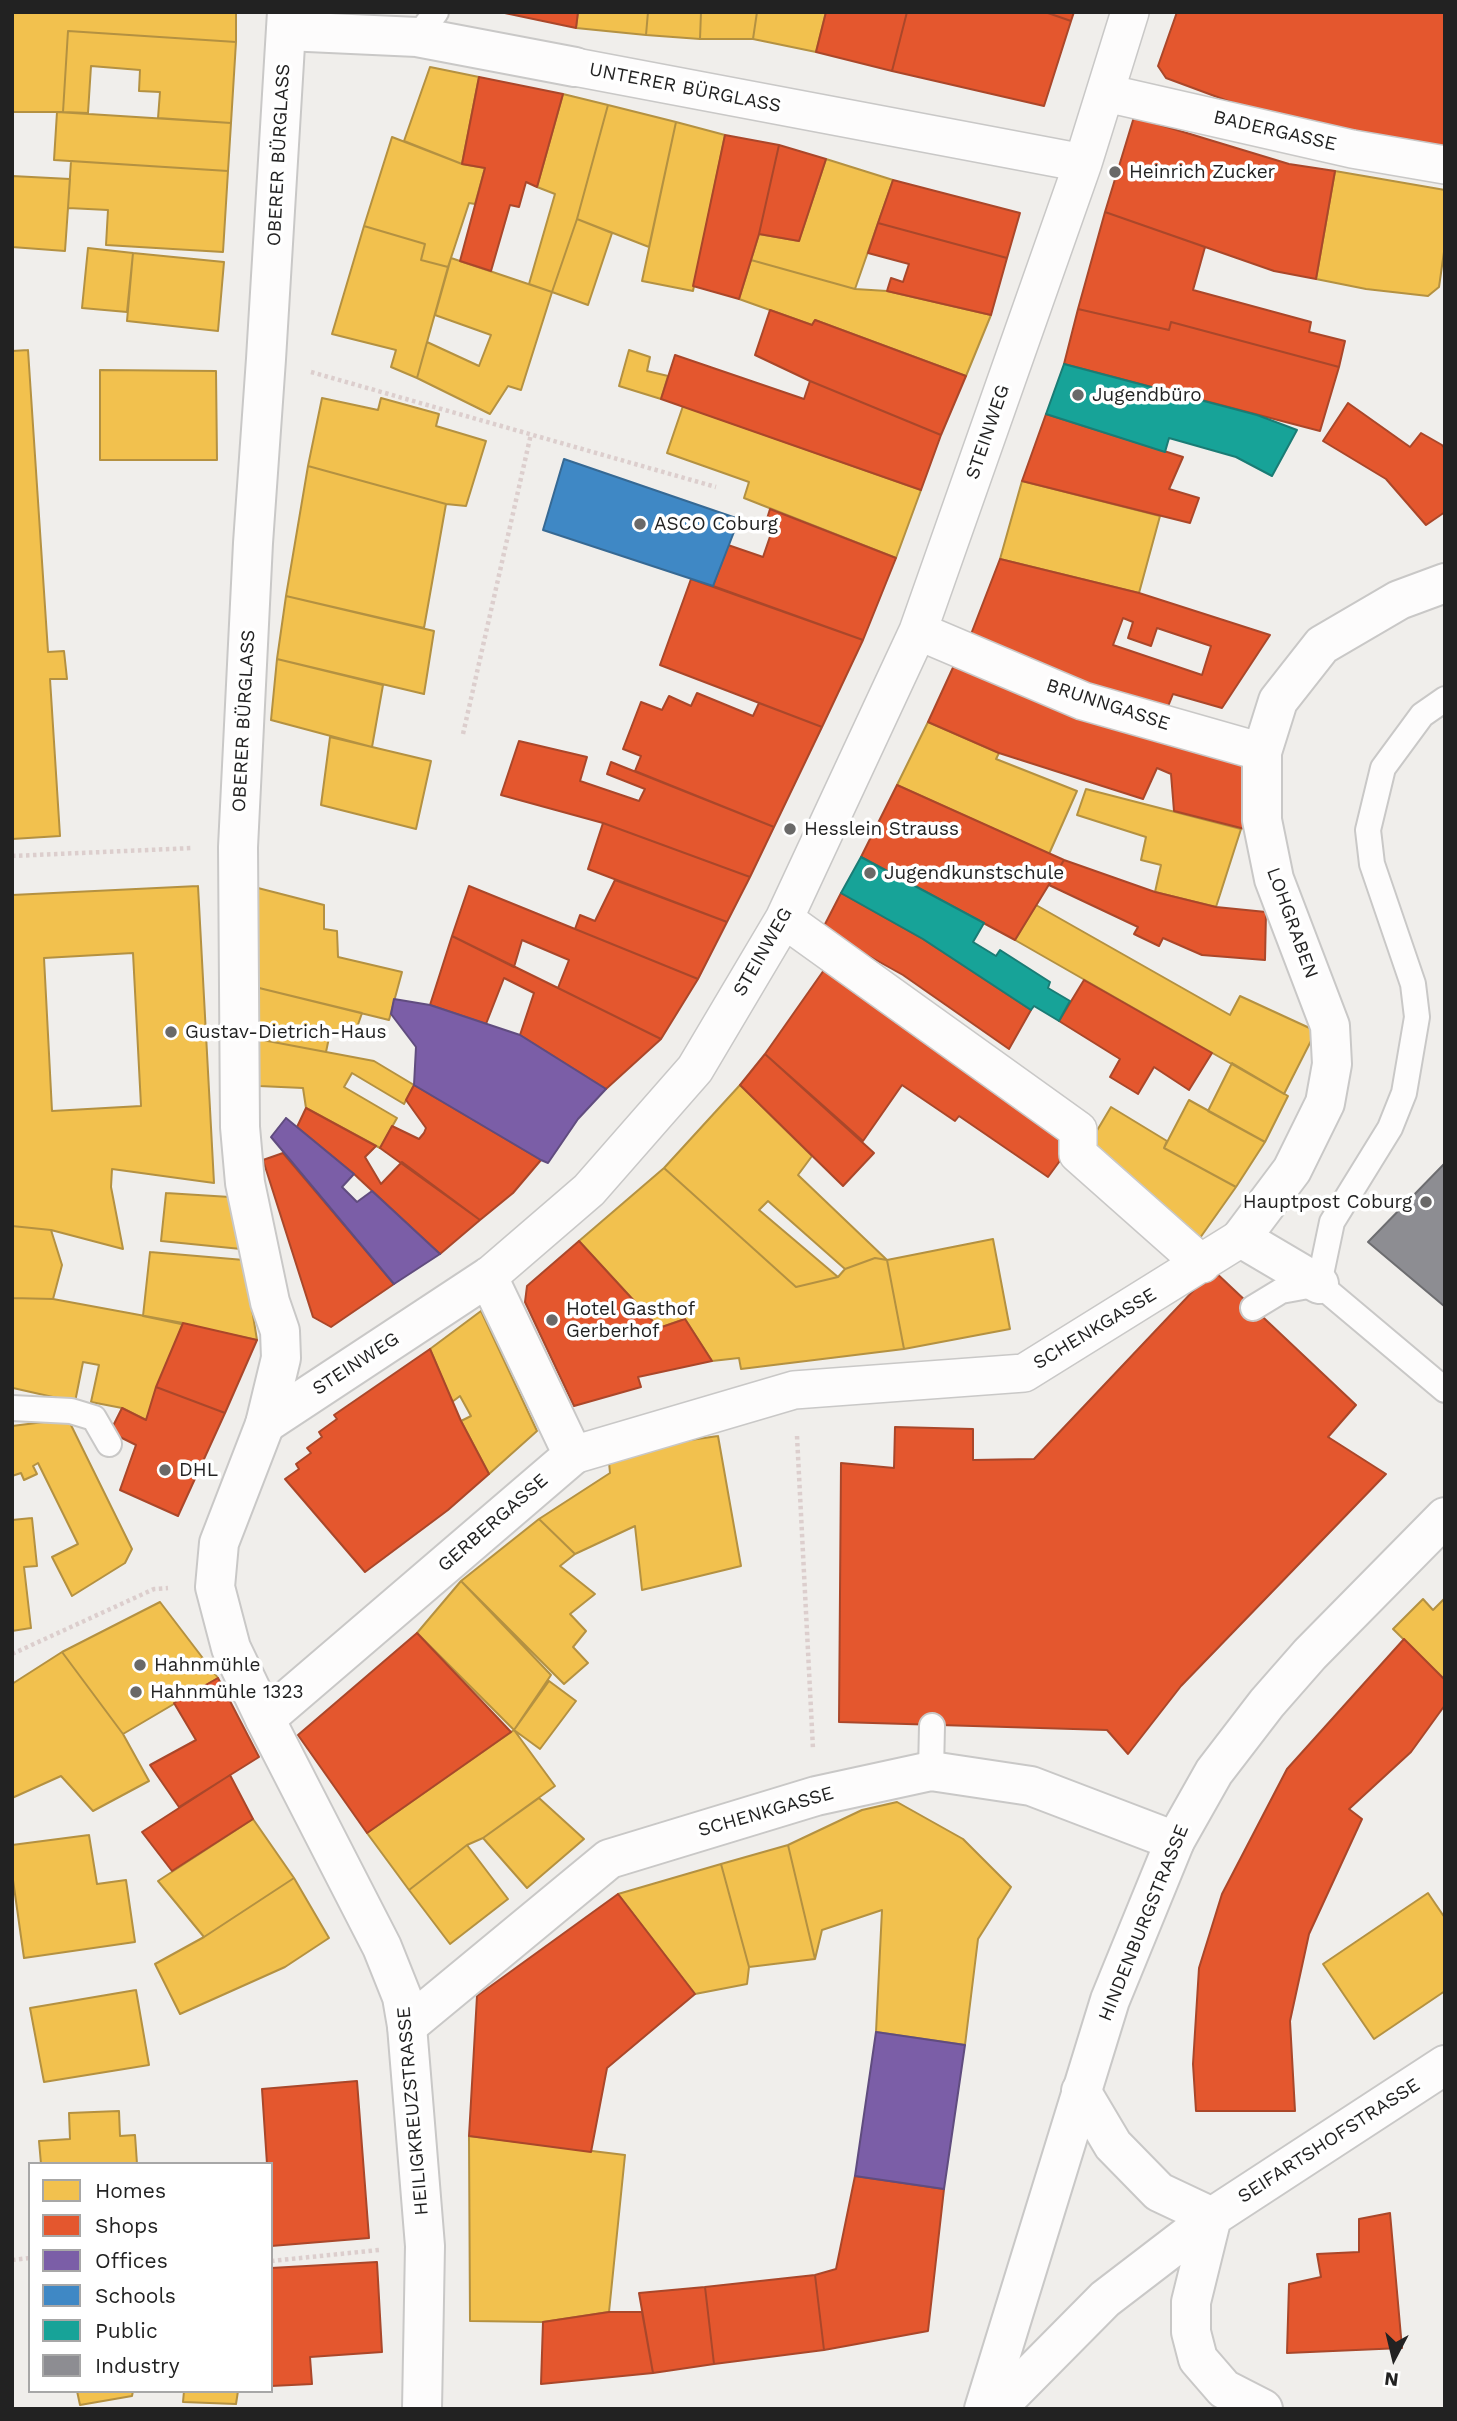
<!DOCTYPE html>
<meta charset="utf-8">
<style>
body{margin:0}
#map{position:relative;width:1457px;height:2421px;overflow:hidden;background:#f0eeeb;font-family:"Work Sans",sans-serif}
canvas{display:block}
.frame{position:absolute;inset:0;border:14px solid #222;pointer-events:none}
.legend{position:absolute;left:28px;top:2162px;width:245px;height:231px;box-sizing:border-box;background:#fff;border:2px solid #a7a7a7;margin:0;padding:9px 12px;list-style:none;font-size:21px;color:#222}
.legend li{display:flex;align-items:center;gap:14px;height:35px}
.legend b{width:35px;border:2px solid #a7a7a7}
.north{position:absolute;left:1359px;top:2323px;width:70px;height:70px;-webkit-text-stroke:5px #fff;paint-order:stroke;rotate:187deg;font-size:19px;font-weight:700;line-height:28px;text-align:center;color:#222}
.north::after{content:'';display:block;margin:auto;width:24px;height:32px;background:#222;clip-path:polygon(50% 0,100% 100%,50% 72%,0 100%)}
</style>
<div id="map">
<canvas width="1457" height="2421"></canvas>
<div class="frame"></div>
<ul class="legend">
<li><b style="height:19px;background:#f2c14e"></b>Homes</li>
<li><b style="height:19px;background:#e4572e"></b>Shops</li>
<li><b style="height:19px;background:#7b5ea7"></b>Offices</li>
<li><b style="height:19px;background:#3f88c5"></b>Schools</li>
<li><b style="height:19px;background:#17a398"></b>Public</li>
<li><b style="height:19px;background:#8d8d92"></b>Industry</li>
</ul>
<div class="north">N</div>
</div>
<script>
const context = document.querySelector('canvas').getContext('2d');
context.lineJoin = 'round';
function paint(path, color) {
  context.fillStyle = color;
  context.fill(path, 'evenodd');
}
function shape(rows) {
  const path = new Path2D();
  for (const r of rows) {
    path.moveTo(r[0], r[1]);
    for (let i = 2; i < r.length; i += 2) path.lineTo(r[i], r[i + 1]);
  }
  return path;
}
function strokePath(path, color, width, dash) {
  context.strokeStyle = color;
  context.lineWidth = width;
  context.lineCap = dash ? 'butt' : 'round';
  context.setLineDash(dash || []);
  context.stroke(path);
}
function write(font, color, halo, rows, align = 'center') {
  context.font = font + ' "Work Sans",sans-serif';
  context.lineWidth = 7;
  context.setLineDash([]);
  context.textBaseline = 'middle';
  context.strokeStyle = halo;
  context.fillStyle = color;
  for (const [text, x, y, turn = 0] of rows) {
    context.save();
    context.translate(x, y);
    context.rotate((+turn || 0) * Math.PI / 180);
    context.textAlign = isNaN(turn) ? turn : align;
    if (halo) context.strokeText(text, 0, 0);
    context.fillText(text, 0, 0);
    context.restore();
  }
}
const homes = shape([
 [12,12,236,12,236,42,68,31,63,112,12,112,12,12],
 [578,12,648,12,646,35,576,28,578,12],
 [648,12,701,12,700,39,646,35,648,12],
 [701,12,757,12,753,39,700,39,701,12],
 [757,12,826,12,816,52,753,39,757,12],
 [68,31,236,42,231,123,158,118,160,92,139,91,140,70,91,66,88,113,63,112,68,31],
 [430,67,479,77,462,164,404,141,430,67],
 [563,94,608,105,577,219,552,292,529,284,555,194,537,187,563,94],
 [608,105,676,122,649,247,577,219,608,105],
 [57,112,231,123,228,171,54,160,57,112],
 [676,122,725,135,693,291,642,281,676,122],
 [392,137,462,164,485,168,475,204,469,203,448,267,421,260,425,244,364,226,392,137],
 [826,159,893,180,855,289,751,260,759,234,799,241,826,159],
 [71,161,228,171,223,252,106,245,108,210,68,208,71,161],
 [1335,171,1445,190,1445,245,1439,287,1428,296,1366,289,1316,279,1335,171],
 [12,176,70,179,65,251,12,247,12,176],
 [577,219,612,233,588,305,552,292,577,219],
 [364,226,425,244,421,260,448,267,417,378,391,367,396,350,332,334,364,226],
 [88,248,133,253,127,312,82,308,88,248],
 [133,253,224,262,218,331,127,321,133,253],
 [451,258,552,292,521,390,508,386,490,414,417,378,427,342,479,366,491,335,435,315,451,258],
 [751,260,855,289,887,291,991,315,966,376,815,320,812,325,739,299,751,260],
 [28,350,48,652,64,651,67,679,50,679,60,836,12,839,12,351,28,350],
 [629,350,650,357,647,371,668,376,661,399,619,386,629,350],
 [100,370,216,371,217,460,100,460,100,370],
 [322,398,378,410,381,398,439,414,436,426,486,441,466,506,446,504,308,466,322,398],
 [683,406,921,490,896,558,744,498,749,482,667,453,683,406],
 [308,466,446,504,424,628,286,596,308,466],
 [1022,481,1160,516,1139,593,1000,559,1022,481],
 [286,596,434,631,424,694,277,659,286,596],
 [277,659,383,685,372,747,271,720,277,659],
 [928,722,999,753,996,759,1077,791,1049,854,897,785,928,722],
 [330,737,431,761,416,829,321,805,330,737],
 [1086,789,1241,829,1216,907,1155,892,1161,865,1141,860,1146,837,1077,815,1086,789],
 [198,886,214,1183,112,1169,111,1187,123,1249,51,1230,12,1226,12,895,198,886],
 [133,953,141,1106,52,1111,44,958,133,953],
 [254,887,324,905,324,929,337,931,338,957,402,972,389,1020,255,987,254,887],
 [1036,905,1230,1015,1240,996,1316,1031,1284,1094,1015,940,1036,905],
 [255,987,362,1013,353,1039,330,1033,326,1052,257,1039,255,987],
 [257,1039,374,1061,414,1085,404,1104,352,1073,344,1087,397,1118,380,1148,306,1108,303,1088,259,1086,257,1039],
 [1232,1063,1288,1096,1265,1142,1208,1111,1232,1063],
 [740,1085,812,1156,798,1175,887,1260,875,1258,845,1269,768,1201,759,1210,838,1277,796,1287,664,1168,740,1085],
 [1189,1100,1265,1142,1236,1187,1164,1148,1189,1100],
 [1111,1107,1167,1141,1164,1148,1236,1187,1195,1245,1086,1149,1111,1107],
 [664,1168,796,1287,838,1277,845,1269,875,1258,887,1260,904,1349,741,1369,739,1358,712,1361,685,1319,659,1328,579,1241,664,1168],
 [166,1193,230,1197,241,1249,161,1241,166,1193],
 [12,1226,51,1230,62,1265,53,1299,12,1298,12,1226],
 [993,1239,1010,1329,904,1349,887,1260,993,1239],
 [150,1252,244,1260,257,1340,143,1316,150,1252],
 [12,1298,53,1299,183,1323,146,1420,122,1408,91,1402,99,1365,83,1362,75,1402,13,1388,12,1298],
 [481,1311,537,1431,489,1474,461,1421,471,1416,460,1396,452,1402,430,1349,481,1311],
 [68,1419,132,1549,125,1563,72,1596,52,1557,78,1544,38,1463,33,1466,37,1474,24,1480,21,1473,12,1476,12,1426,68,1419],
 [718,1436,741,1566,642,1590,635,1526,575,1554,539,1519,610,1473,608,1452,718,1436],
 [32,1518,37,1566,24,1567,31,1628,12,1631,12,1520,32,1518],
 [539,1519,575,1554,560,1566,595,1594,570,1614,586,1631,573,1647,588,1663,564,1684,461,1581,539,1519],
 [461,1581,551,1675,514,1730,417,1633,461,1581],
 [1445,1598,1445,1680,1393,1629,1423,1599,1433,1610,1445,1598],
 [160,1602,218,1678,123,1734,62,1652,160,1602],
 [62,1652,123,1734,149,1781,93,1811,61,1776,12,1798,12,1684,62,1652],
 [549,1681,576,1701,540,1749,514,1730,549,1681],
 [514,1730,555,1786,483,1838,467,1845,409,1890,367,1833,514,1730],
 [539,1798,584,1839,527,1888,483,1838,539,1798],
 [897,1802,963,1839,1011,1887,978,1939,965,2045,876,2032,882,1910,822,1930,815,1959,788,1845,862,1810,897,1802],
 [253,1819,294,1878,204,1937,158,1881,253,1819],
 [89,1835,97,1884,126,1880,135,1942,24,1958,12,1873,12,1845,89,1835],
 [467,1845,508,1899,450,1944,409,1890,467,1845],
 [788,1845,815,1959,749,1967,721,1864,788,1845],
 [721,1864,749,1967,747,1984,695,1994,618,1894,721,1864],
 [294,1878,329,1938,285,1967,180,2014,155,1964,204,1937,294,1878],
 [1428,1893,1445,1918,1445,1991,1374,2039,1323,1964,1428,1893],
 [136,1990,149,2065,44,2082,30,2008,136,1990],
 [119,2111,120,2136,135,2135,137,2164,41,2164,39,2141,70,2139,69,2113,119,2111],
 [469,2136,625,2155,609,2312,543,2322,470,2321,469,2136],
 [77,2391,133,2391,132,2396,80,2405,77,2391],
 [184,2391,238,2391,236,2404,183,2402,184,2391]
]);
paint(homes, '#f2c14e');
strokePath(homes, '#b49141', 2);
const shops = shape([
 [500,12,578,12,576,28,500,12],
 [826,12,907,12,892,71,816,52,826,12],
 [907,12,1045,12,1071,21,1044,106,892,71,907,12],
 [1045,12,1074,12,1071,21,1045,12],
 [1177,12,1445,12,1445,150,1247,108,1166,78,1158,66,1177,12],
 [479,77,563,94,537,187,526,182,519,207,510,205,491,271,460,261,485,168,462,164,479,77],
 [1134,117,1289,164,1335,171,1316,279,1274,271,1105,212,1134,117],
 [725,135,779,145,759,234,739,299,693,286,725,135],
 [779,145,826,159,799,241,759,234,779,145],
 [893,180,1020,213,1007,258,878,223,893,180],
 [1105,212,1205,247,1193,290,1311,322,1309,332,1345,341,1339,367,1171,322,1169,330,1078,309,1105,212],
 [878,223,1007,258,991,315,887,291,891,278,903,282,909,264,868,253,878,223],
 [1078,309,1169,330,1171,322,1339,367,1320,431,1064,364,1078,309],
 [770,310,812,325,815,320,966,376,941,435,810,381,755,355,770,310],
 [675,355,804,399,810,381,941,435,921,490,661,399,675,355],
 [1348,403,1410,447,1421,433,1442,445,1445,449,1445,512,1426,525,1386,479,1323,441,1348,403],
 [1046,414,1183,457,1169,489,1199,498,1190,523,1022,481,1046,414],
 [770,509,896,558,863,640,713,586,728,545,763,557,774,525,766,522,770,509],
 [1000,559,1139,593,1270,635,1222,708,1173,694,1165,714,968,642,1000,559],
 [1123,618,1133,622,1128,638,1151,646,1157,628,1211,646,1202,675,1113,645,1123,618],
 [691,579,863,640,822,727,660,665,691,579],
 [956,661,1247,759,1249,830,1174,811,1171,774,1157,768,1143,799,999,753,928,722,956,661],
 [697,693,753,716,759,703,822,727,774,827,635,771,641,756,623,749,641,702,662,710,669,696,691,706,697,693],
 [519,741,587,757,580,781,639,801,645,789,607,774,611,762,774,827,750,877,603,823,501,795,519,741],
 [897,785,1064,860,1015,940,861,857,897,785],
 [603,823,750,877,727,922,588,869,603,823],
 [1064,860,1155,892,1216,907,1266,912,1265,960,1202,955,1163,938,1159,946,1134,934,1138,927,1049,885,1064,860],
 [615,880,727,922,698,979,575,929,580,915,595,921,615,880],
 [469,886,575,929,698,979,661,1039,558,988,569,960,522,940,514,967,452,936,469,886],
 [841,893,923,939,1031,1010,1009,1049,903,975,822,930,841,893],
 [452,936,558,988,661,1039,606,1089,520,1035,534,993,504,978,486,1024,430,1005,452,936],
 [824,970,1073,1143,1048,1177,959,1116,955,1121,902,1085,863,1141,765,1054,824,970],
 [1084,980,1212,1053,1189,1090,1154,1067,1138,1094,1110,1077,1120,1059,1059,1021,1084,980],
 [765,1054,874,1153,843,1186,740,1085,765,1054],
 [414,1085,541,1160,513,1193,480,1220,380,1148,392,1126,419,1139,424,1133,426,1128,406,1100,414,1085],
 [306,1108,376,1146,365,1157,381,1184,402,1162,480,1220,440,1254,354,1174,297,1127,306,1108],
 [283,1153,394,1284,331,1327,313,1317,263,1160,283,1153],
 [579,1241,659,1328,685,1319,712,1361,638,1377,641,1387,574,1406,525,1302,527,1286,579,1241],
 [1213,1270,1356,1405,1328,1437,1386,1474,1181,1686,1128,1754,1107,1730,839,1722,841,1463,894,1468,895,1427,973,1429,973,1460,1034,1459,1213,1270],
 [183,1323,257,1340,225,1413,156,1387,183,1323],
 [430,1349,461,1421,489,1474,448,1510,365,1572,285,1479,299,1469,296,1464,311,1453,307,1448,322,1437,319,1432,337,1419,334,1415,430,1349],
 [156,1387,225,1413,178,1516,120,1490,136,1445,110,1432,122,1408,146,1420,156,1387],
 [417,1633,511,1732,367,1833,298,1735,417,1633],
 [1404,1639,1445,1680,1445,1705,1411,1752,1349,1809,1362,1819,1309,1934,1290,2021,1295,2111,1196,2111,1193,2064,1199,1968,1222,1894,1287,1769,1404,1639],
 [218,1678,259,1757,179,1807,150,1765,196,1740,174,1703,218,1678],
 [230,1775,253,1819,172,1871,142,1832,230,1775],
 [618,1894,695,1994,607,2068,591,2152,469,2136,477,1996,618,1894],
 [357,2081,369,2238,271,2246,271,2164,267,2164,262,2089,357,2081],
 [855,2176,944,2189,928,2331,824,2350,815,2275,836,2269,855,2176],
 [1390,2213,1402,2348,1287,2353,1289,2284,1321,2277,1317,2254,1359,2252,1359,2219,1390,2213],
 [377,2262,382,2352,310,2357,312,2384,271,2386,271,2268,377,2262],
 [815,2275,824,2350,714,2364,705,2287,815,2275],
 [705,2287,714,2364,653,2373,639,2293,705,2287],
 [609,2312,642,2312,653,2373,541,2384,543,2322,609,2312]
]);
paint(shops, '#e4572e');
strokePath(shops, '#aa472a', 2);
const offices = shape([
 [394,999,430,1005,520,1035,606,1089,578,1119,548,1163,541,1160,414,1085,416,1047,391,1014,394,999],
 [286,1118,354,1174,342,1187,357,1202,372,1191,440,1254,394,1284,271,1137,286,1118],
 [876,2032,965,2045,944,2189,855,2176,876,2032]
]);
paint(offices, '#7b5ea7');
strokePath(offices, '#604c7f', 2);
const schools = shape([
 [564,459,739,519,713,586,543,530,564,459]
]);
paint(schools, '#3f88c5');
strokePath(schools, '#366994', 2);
const public = shape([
 [1064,364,1257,415,1297,430,1272,476,1236,457,1169,438,1165,452,1046,414,1064,364],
 [861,857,984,923,973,942,996,956,1000,950,1050,982,1048,988,1070,1001,1059,1021,1034,1006,1031,1010,923,939,841,893,861,857]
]);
paint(public, '#17a398');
strokePath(public, '#1a7c75', 2);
const industry = shape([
 [1445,1163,1445,1305,1444,1306,1368,1242,1445,1163]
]);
paint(industry, '#8d8d92');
strokePath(industry, '#6d6d70', 2);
const service = shape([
 [417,37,436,12],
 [1319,1284,1332,1222,1390,1128,1404,1093,1417,1017,1413,984,1372,864,1368,830,1383,768,1422,715,1445,699],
 [1319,1284,1445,1390],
 [1253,1308,1281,1291,1319,1284],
 [12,1408,71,1411,94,1418,109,1444],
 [931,1771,932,1726]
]);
const pedestrian = shape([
 [575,67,1083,163],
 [1106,93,1352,149,1445,165],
 [918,631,1083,701,1262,752],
 [784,919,1078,1130,1078,1154,1202,1264],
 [488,1277,589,1190,695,1069,784,919,918,631,1083,163,1130,12],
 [573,1455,794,1390,1024,1373,1241,1238]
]);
const minor = shape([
 [286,31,417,37,575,67],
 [1319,1284,1241,1238,1292,1170,1325,1103,1332,1064,1330,1026,1274,879,1262,820,1262,752,1278,701,1322,645,1399,600,1445,583],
 [265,1719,573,1455,488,1277,265,1424],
 [407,2026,609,1859,816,1796,931,1771,1031,1786,1175,1841],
 [1081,2091,1113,2145,1159,2192,1212,2217],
 [1212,2217,1191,2302,1191,2332,1198,2359,1224,2389,1263,2409],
 [996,2409,1105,2299,1212,2217,1445,2065]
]);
const tertiary = shape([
 [287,12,266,359,253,543,238,847,240,1127,245,1183,270,1302,280,1331,281,1358,265,1424,219,1543,215,1587,231,1648,265,1719,382,1947,402,1997,407,2026,425,2246,422,2409],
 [984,2409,1110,2000,1175,1841,1214,1772,1267,1703,1310,1654,1445,1517]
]);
strokePath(service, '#c9c8c7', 28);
strokePath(pedestrian, '#c9c8c7', 40);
strokePath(minor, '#c9c8c7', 42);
strokePath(tertiary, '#c9c8c7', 42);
strokePath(shape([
 [311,372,716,487],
 [463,734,531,434],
 [12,856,193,848],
 [797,1436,813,1749],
 [12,1654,154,1589,168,1588],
 [12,2260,30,2258],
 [271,2261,379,2250]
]), '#dccecd', 4.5, [3.5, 3.5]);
strokePath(service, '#fdfcfc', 24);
strokePath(pedestrian, '#fdfcfc', 37);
strokePath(minor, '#fdfcfc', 38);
strokePath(tertiary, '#fdfcfc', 38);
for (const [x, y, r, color] of [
 [1115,172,7,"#6a6968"],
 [1078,395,7,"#6a6968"],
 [640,524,7,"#6a6968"],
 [790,829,7,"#6a6968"],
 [870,873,7,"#6a6968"],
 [171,1032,7,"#6a6968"],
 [1426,1202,7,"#6a6968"],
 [552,1320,7,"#6a6968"],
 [165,1470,7,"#6a6968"],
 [140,1665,7,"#6a6968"],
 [136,1692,7,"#6a6968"]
]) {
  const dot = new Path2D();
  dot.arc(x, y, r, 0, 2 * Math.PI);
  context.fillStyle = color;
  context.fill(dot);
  strokePath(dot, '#fff', 2.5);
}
write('19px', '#222', '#fff', [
 ["UNTERER BÜRGLASS",685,88,11],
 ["BADERGASSE",1275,131,13],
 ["OBERER BÜRGLASS",279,155,-87],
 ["STEINWEG",988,432,-71],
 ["BRUNNGASSE",1108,705,18],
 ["OBERER BÜRGLASS",244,721,-87],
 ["LOHGRABEN",1292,923,70],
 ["STEINWEG",763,952,-60],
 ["SCHENKGASSE",1095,1329,-31],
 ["STEINWEG",356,1364,-33],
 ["GERBERGASSE",493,1523,-41],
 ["SCHENKGASSE",766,1812,-16],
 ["HINDENBURGSTRASSE",1144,1923,-68],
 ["HEILIGKREUZSTRASSE",413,2111,-95],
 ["SEIFARTSHOFSTRASSE",1329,2141,-33]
]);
write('19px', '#222', '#fff', [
 ["Heinrich Zucker",1129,172],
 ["Jugendbüro",1092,395],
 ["ASCO Coburg",654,524],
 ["Hesslein Strauss",804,829],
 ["Jugendkunstschule",884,873],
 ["Gustav-Dietrich-Haus",185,1032],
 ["Hauptpost Coburg",1412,1202,"right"],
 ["Hotel Gasthof",566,1309],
 ["Gerberhof",566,1331],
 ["DHL",179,1470],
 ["Hahnmühle",154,1665],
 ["Hahnmühle 1323",150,1692]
], 'left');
</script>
